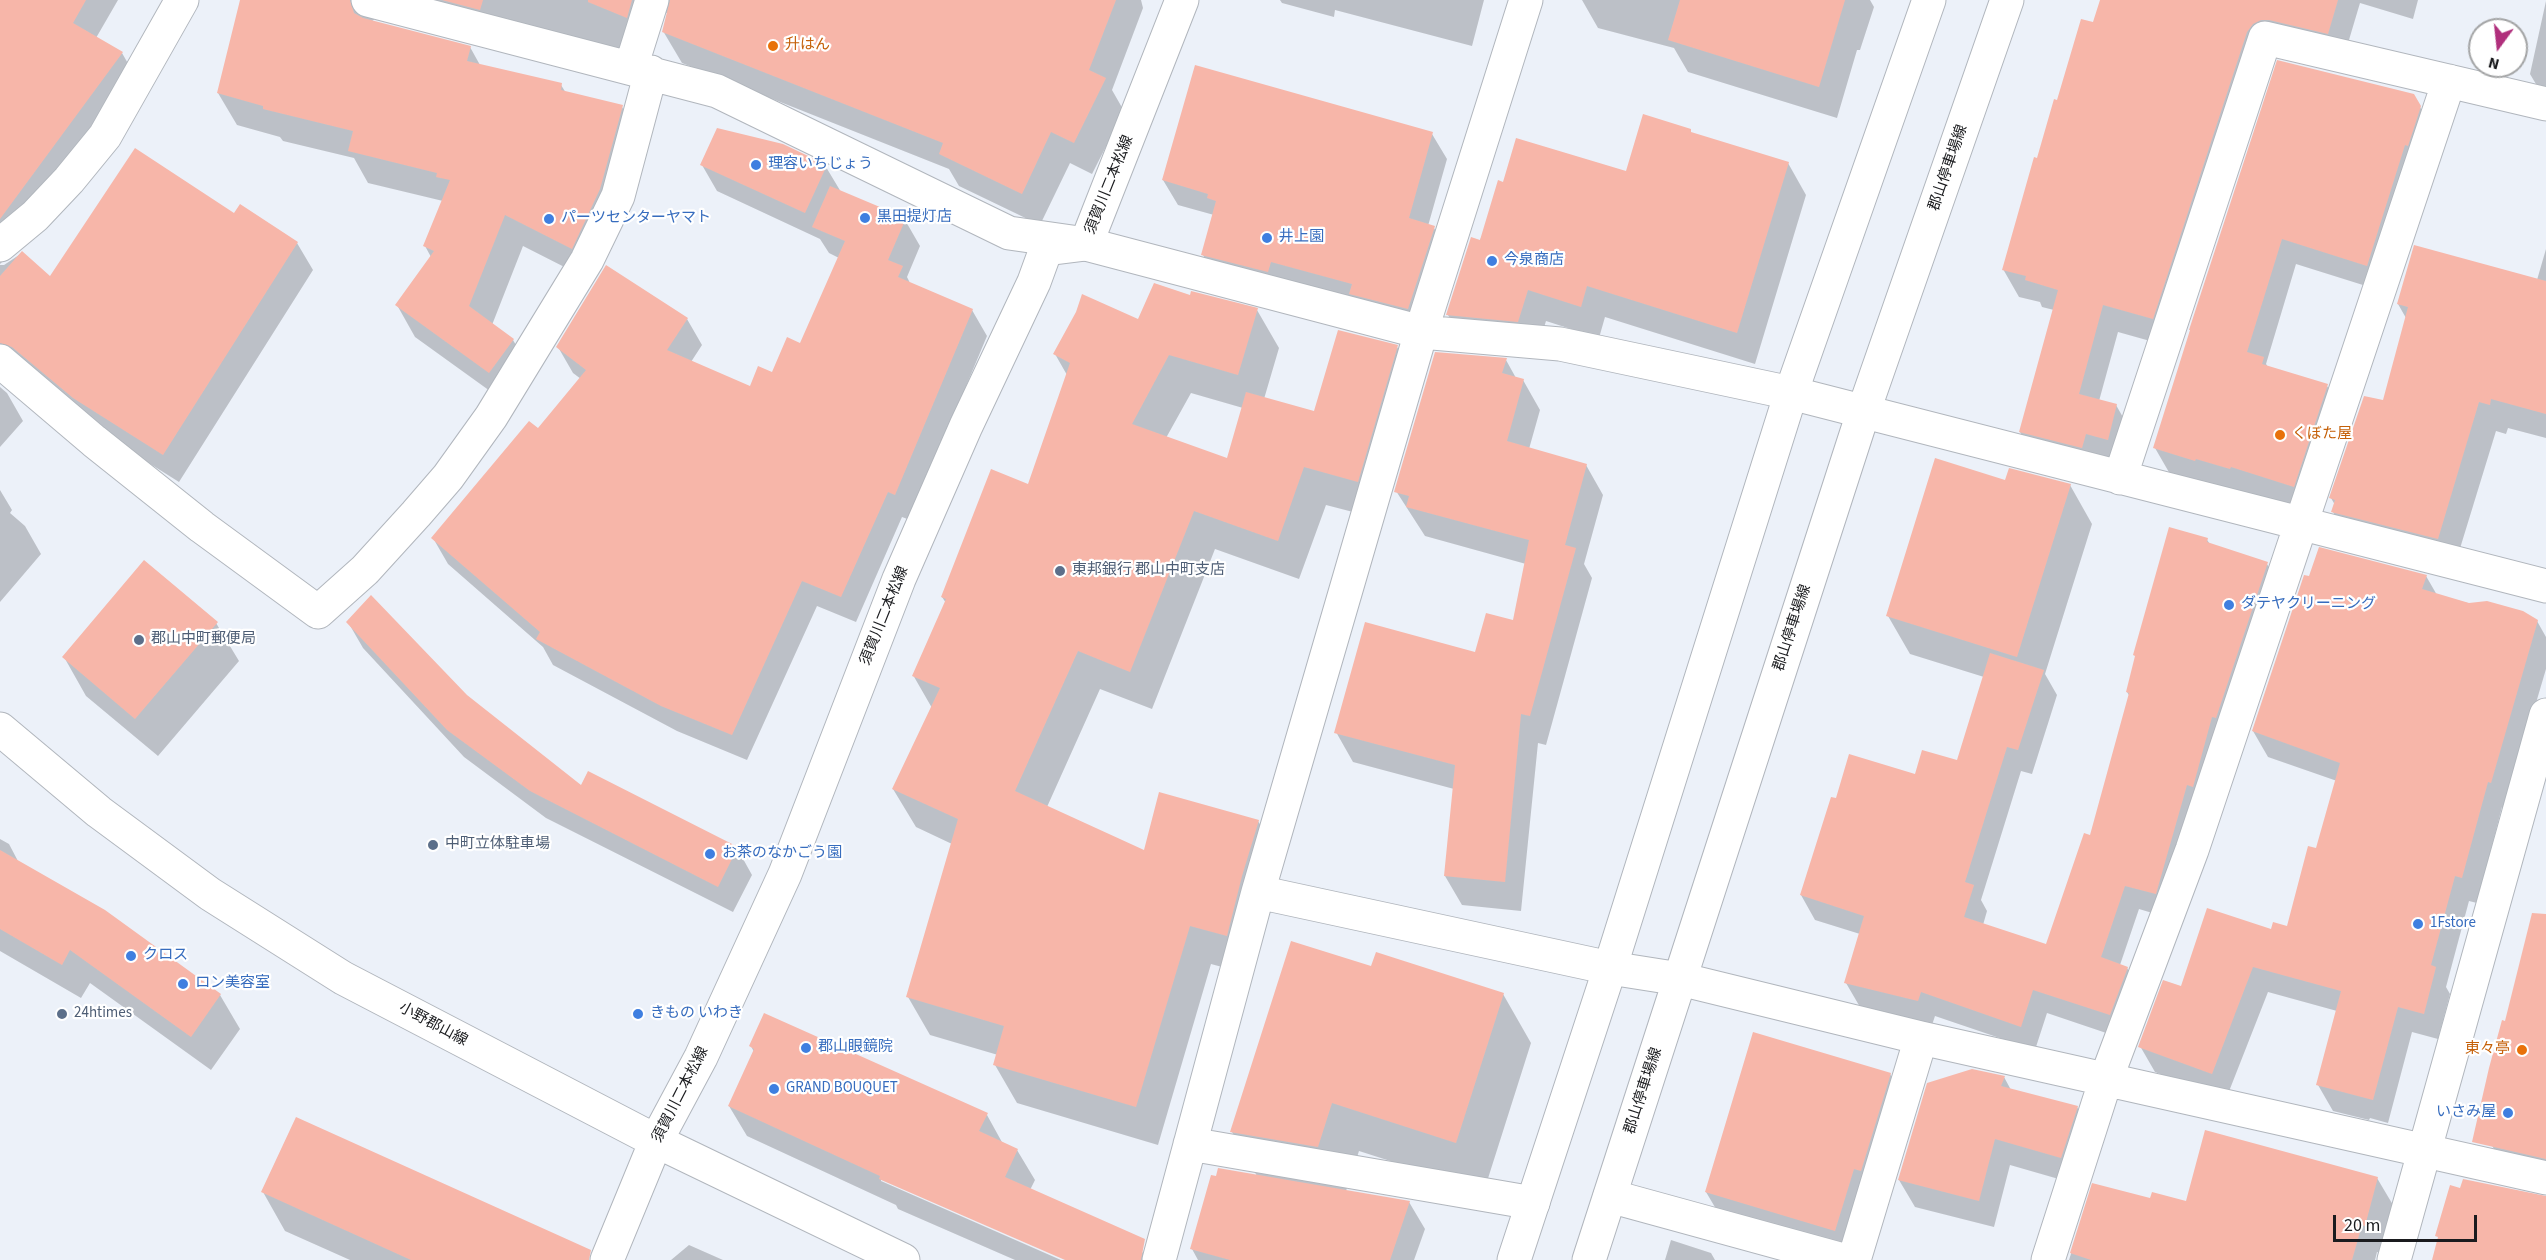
<!DOCTYPE html>
<meta charset="utf-8">
<style>
body{margin:0}
#map{position:relative;width:2546px;height:1260px;overflow:hidden;background:#ecf1f9;font-family:"Source Sans 3",sans-serif}
canvas{display:block}
.north{position:absolute;left:2468px;top:18px;width:60px;height:60px;box-sizing:border-box;background:#fff;border:2px solid #a3a4a5;border-radius:50%;rotate:195deg;font-size:16px;font-weight:700;line-height:24px;text-align:center;color:#1a1b1e}
.north::after{content:'';display:block;margin:auto;width:21px;height:27px;background:#b02f7c;clip-path:polygon(50% 0,100% 100%,50% 72%,0 100%)}
.scale{position:absolute;left:2333px;top:1215px;width:144px;height:27px;box-sizing:border-box;border:3px solid #1a1b1e;border-top:0;padding-left:8px;font-size:18px;line-height:21px;white-space:nowrap;color:#1a1b1e;-webkit-text-stroke:4px #fff;paint-order:stroke}
</style>
<div id="map">
<canvas width="2546" height="1260"></canvas>
<div class="north">N</div>
<div class="scale">20 m</div>
</div>
<script>
const context = document.querySelector('canvas').getContext('2d');
context.lineJoin = 'round';
function paint(path, color) {
  context.fillStyle = color;
  context.fill(path, 'evenodd');
}
function shape(rows) {
  const path = new Path2D();
  for (const r of rows) {
    path.moveTo(r[0], r[1]);
    for (let i = 2; i < r.length; i += 2) path.lineTo(r[i], r[i + 1]);
  }
  return path;
}
function strokePath(path, color, width, dash) {
  context.strokeStyle = color;
  context.lineWidth = width;
  context.lineCap = dash ? 'butt' : 'round';
  context.setLineDash(dash || []);
  context.stroke(path);
}
function write(font, color, halo, rows, align = 'center') {
  context.font = font + ' "Source Sans 3","Noto Sans JP",sans-serif';
  context.lineWidth = 4.5;
  context.setLineDash([]);
  context.textBaseline = 'middle';
  context.strokeStyle = halo;
  context.fillStyle = color;
  for (const [text, x, y, turn = 0] of rows) {
    context.save();
    context.translate(x, y);
    context.rotate((+turn || 0) * Math.PI / 180);
    context.textAlign = isNaN(turn) ? turn : align;
    if (halo) context.strokeText(text, 0, 0);
    context.fillText(text, 0, 0);
    context.restore();
  }
}
paint(shape([
 [0,0,118,0,96,38,122,53,138,81,13,251,0,264],
 [241,0,1141,0,1143,8,1112,90,1124,111,1092,174,1070,163,1040,225,959,186,949,169,682,63,663,31,668,12,657,19,631,59,505,18,498,41,381,14,371,22,470,47,480,65,561,85,566,93,622,107,640,139,590,280,523,246,492,325,513,340,532,372,508,404,415,337,397,305,431,257,425,246,443,201,368,183,354,158,283,141,280,137,237,125,218,93],
 [1280,0,1484,0,1472,46,1335,10,1334,17,1282,3],
 [1582,0,1870,0,1874,7,1860,50,1857,50,1837,118,1688,72,1674,48,1598,28],
 [2101,0,2418,0,2413,19,2360,3,2343,60,2277,47,2168,346,2118,332,2099,401,2116,405,2132,433,2123,466,2036,459,2020,432,2054,310,2042,307,2040,302,2019,297,2003,269,2058,102,2094,24],
 [2546,1,2546,101,2530,74],
 [2413,95,2435,133,2382,291,2296,264,2266,364,2268,367,2327,386,2342,411,2308,512,2170,474,2155,448,2192,332],
 [1690,131,1692,134,1788,163,1806,195,1755,364,1605,317,1599,338,1546,321,1536,353,1466,347,1448,315,1504,184,1627,173],
 [1432,134,1447,159,1428,226,1434,228,1448,253,1423,334,1217,280,1203,255,1214,215,1178,205,1163,180],
 [702,165,826,167,841,192,905,220,920,246,907,277,911,285,972,310,987,336,910,520,902,517,856,622,817,606,747,760,677,731,553,665,543,647,448,564,433,538,538,430,581,379,573,373,558,347,687,319,702,345,691,362,750,388,772,374,801,345,839,258,829,253,820,239,717,191],
 [235,215,297,243,313,270,179,482,90,426,0,380,0,265,4,265,22,253,51,278],
 [2546,249,2546,438,2508,428,2506,434,2496,431,2454,568,2350,541,2333,512,2335,505,2331,498,2384,401,2406,318,2398,304,2537,280],
 [1191,297,1257,310,1279,348,1264,399,1315,413,1397,347,1419,385,1380,519,1326,505,1299,579,1215,549,1152,709,1100,689,1047,807,1145,852,1258,821,1280,859,1248,974,1211,964,1158,1145,1017,1103,995,1065,998,1055,930,1035,908,997,952,844,916,827,893,789,932,708,913,675,946,603,942,597,1029,486,1067,375,1055,354],
 [1191,393,1243,408,1228,460,1166,438],
 [1506,360,1516,378,1523,380,1540,410,1529,449,1586,465,1603,495,1584,564,1592,578,1546,745,1538,743,1521,911,1462,905,1445,876,1454,789,1353,762,1336,732,1476,654,1514,622,1526,564,1425,536,1396,491],
 [0,387,7,393,23,421,0,447],
 [2006,482,2070,485,2092,524,2045,674,2057,695,2032,774,2021,771,1981,900,1987,911,1983,925,2047,946,2091,837,2130,697,2127,692,2136,658,2135,655,2207,540,2210,544,2267,564,2281,588,2169,918,2139,909,2120,965,2127,968,2141,992,2124,1039,2047,1013,2035,1050,1935,1016,1932,1025,1860,1007,1846,983,1860,934,1815,920,1801,895,1837,800,1958,762,1984,677,1910,654,1888,616],
 [0,490,12,510,10,513,25,526,41,554,0,602],
 [2426,576,2437,595,2537,621,2546,637,2546,669,2505,808,2502,807,2477,903,2469,901,2446,987,2450,994,2438,1039,2412,1032,2388,1123,2370,1118,2369,1120,2333,1111,2318,1085,2337,1011,2268,992,2226,1099,2155,1072,2140,1046,2182,988,2272,931,2288,928,2317,849,2337,781,2268,757,2253,731],
 [348,622,466,696,582,787,737,848,752,875,733,912,546,818,464,757,363,648],
 [216,623,239,661,158,756,86,696,64,657],
 [0,839,9,844,19,863,104,911,220,995,240,1029,211,1070,90,983,81,998,0,951],
 [2546,957,2546,1162,2494,1149,2478,1123,2506,1023],
 [1372,968,1503,994,1531,1043,1484,1191,1359,1151,1346,1191,1409,1202,1425,1229,1414,1260,1198,1260,1192,1249,1257,1176,1232,1132],
 [751,1046,987,1115,1003,1144,1017,1150,1035,1180,1030,1190,1132,1235,1147,1260,1068,1260,881,1178,881,1181,1061,1260,1015,1260,898,1209,896,1205,747,1136,729,1106,754,1052],
 [1890,1074,1912,1113,1860,1260,1729,1231,1706,1192],
 [2004,1077,2011,1090,2077,1107,2092,1134,2076,1184,2010,1165,1994,1227,1915,1207,1899,1180],
 [2377,1178,2393,1205,2380,1253,2377,1252,2375,1260,2069,1260,2093,1185,2151,1200,2187,1202],
 [263,1192,578,1260,350,1260,285,1231],
 [1671,1240,1711,1253,1715,1260,1665,1260],
 [689,1245,723,1260,671,1260]
]), '#0003');
paint(shape([
 [0,0,86,0,73,23,123,52,0,219],
 [240,0,350,0,354,13,363,18,471,46,467,61,562,83,561,90,623,105,600,189,572,249,505,215,469,306,514,339,489,373,395,305,434,251,423,246,450,180,436,177,437,173,348,151,353,131,263,109,263,106,217,93],
 [442,0,483,0,480,10],
 [588,0,632,0,627,18,588,2],
 [670,0,1116,0,1089,70,1106,78,1074,143,1051,132,1022,194,939,154,943,143,662,32],
 [1680,0,1845,0,1819,87,1668,40],
 [2100,0,2338,0,2328,34,2269,20,2261,20,2253,24,2247,32,2153,319,2103,305,2079,394,2117,404,2108,440,2086,434,2082,448,2019,432,2058,290,2025,280,2026,276,2002,270,2034,157,2037,158,2054,99,2057,100,2081,19,2093,22],
 [2277,60,2414,94,2421,106,2408,146,2405,145,2367,266,2282,239,2247,352,2264,357,2262,364,2328,384,2294,487,2231,467,2230,469,2196,459,2195,461,2153,448,2190,330,2189,330],
 [1195,65,1433,132,1409,218,1435,226,1408,309,1349,294,1352,284,1271,262,1268,272,1201,255,1216,201,1207,198,1208,194,1162,180],
 [1643,114,1691,129,1691,132,1789,162,1737,333,1587,286,1581,307,1528,290,1518,322,1446,315,1471,237,1480,240,1498,180,1503,182,1516,138,1626,171],
 [717,128,783,144,827,165,805,213,700,165],
 [135,148,234,213,240,204,298,242,163,455,73,398,12,347,0,343,0,276,22,251,50,276],
 [830,186,906,218,888,260,903,266,898,277,973,309,895,495,888,492,841,597,802,581,732,735,661,706,536,639,540,632,431,538,529,421,538,428,586,370,556,347,606,265,688,318,667,350,750,386,758,366,772,372,787,337,800,343,845,241,812,227],
 [2414,245,2546,281,2546,414,2491,399,2490,405,2479,402,2438,539,2331,512,2335,500,2329,498,2364,396,2383,400,2408,307,2397,304],
 [1154,283,1190,295,1191,291,1258,308,1238,375,1169,355,1132,424,1227,458,1246,392,1314,411,1338,330,1398,345,1358,482,1304,467,1278,541,1194,511,1130,672,1078,651,1015,791,1144,850,1159,792,1259,820,1242,876,1227,936,1190,926,1136,1107,993,1065,1004,1026,906,997,958,819,892,789,940,688,912,676,946,599,941,597,991,469,1028,484,1070,363,1053,354,1076,312,1082,294,1138,319],
 [1435,352,1507,358,1502,373,1524,379,1507,441,1587,464,1565,545,1576,548,1530,716,1521,714,1505,882,1444,876,1455,765,1334,733,1365,622,1475,652,1486,613,1513,620,1529,540,1406,507,1409,496,1394,492],
 [1935,458,2005,480,2009,468,2071,484,2017,657,1886,616],
 [2169,527,2208,538,2207,542,2268,562,2216,718,2212,717,2193,787,2187,785,2156,894,2125,886,2101,957,2128,967,2110,1015,2033,990,2021,1027,1921,992,1918,1001,1844,983,1864,916,1800,895,1831,797,1836,798,1849,754,1915,774,1922,750,1957,760,1990,653,2044,670,2018,750,2007,747,1965,882,1974,885,1964,917,2046,944,2084,833,2090,835,2129,693,2126,692,2135,656,2133,655],
 [2319,547,2427,575,2422,589,2469,603,2487,601,2523,611,2538,620,2491,783,2488,782,2462,878,2455,876,2431,965,2436,967,2424,1014,2398,1007,2373,1100,2316,1085,2341,991,2253,967,2212,1074,2138,1047,2163,980,2181,986,2207,908,2271,929,2273,922,2287,926,2308,846,2316,848,2340,763,2252,731,2304,575,2309,576],
 [144,560,218,622,135,719,62,657],
 [371,595,467,695,581,785,588,771,738,847,718,887,530,791,447,730,346,622],
 [0,850,105,910,221,994,191,1037,70,950,62,965,0,929],
 [2532,913,2546,914,2546,1159,2472,1142,2489,1068,2502,1020,2505,1021],
 [1291,941,1371,966,1376,952,1504,993,1456,1143,1332,1103,1318,1147,1230,1132],
 [764,1013,988,1113,979,1131,1018,1149,1005,1177,1145,1239,1141,1260,1065,1260,879,1179,880,1176,728,1106,754,1049,749,1046],
 [1753,1032,1891,1073,1861,1171,1854,1169,1835,1231,1705,1192],
 [1972,1069,2005,1076,2001,1086,2078,1106,2061,1158,1995,1139,1979,1201,1898,1180,1927,1083],
 [296,1117,591,1250,589,1260,411,1260,261,1192],
 [2205,1130,2378,1177,2365,1226,2362,1225,2352,1260,2091,1260,2070,1253,2092,1183,2150,1198,2152,1192,2186,1201],
 [1218,1168,1410,1201,1390,1260,1230,1260,1190,1249,1211,1175,1216,1176],
 [2463,1179,2546,1196,2546,1260,2432,1260,2438,1237,2435,1236,2450,1185,2460,1188]
]), '#f7b6a9');
const minor = shape([
 [368,0,717,91,1009,233,1086,244,1421,332,1560,344,1791,393,2546,586],
 [631,67,652,0],
 [0,245,35,216,69,180,105,136,182,0],
 [0,361,94,441,202,527,318,612,365,570,416,514,448,477,491,417,587,260,618,196,651,72],
 [2120,478,2265,38,2546,104],
 [1258,892,1610,968,1680,979,1921,1038,2546,1178],
 [1190,1144,1533,1203],
 [1610,1196,1843,1260],
 [1159,1260,1258,892,1421,332,1526,0],
 [1854,1260,1921,1038],
 [2048,1260,2106,1079,2192,850,2449,81],
 [2394,1260,2546,715]
]);
const major = shape([
 [0,729,99,812,210,894,343,978,656,1141,903,1260],
 [607,1260,656,1141,701,1057,785,874,899,579,966,426,1034,282,1046,249,1086,244,1182,0],
 [1514,1260,1610,968,1791,393,1929,0],
 [1589,1260,1864,410,2007,0]
]);
strokePath(minor, '#b1b6bd', 35);
strokePath(major, '#b1b6bd', 35);
strokePath(minor, '#fff', 33);
strokePath(major, '#fff', 33);
for (const [x, y, r, color] of [
 [773,46,6,"#e8710a"],
 [756,165,6,"#3f7fe0"],
 [865,218,6,"#3f7fe0"],
 [549,219,6,"#3f7fe0"],
 [1267,238,6,"#3f7fe0"],
 [1492,261,6,"#3f7fe0"],
 [2280,435,6,"#e8710a"],
 [1060,571,6,"#5c6f8a"],
 [2229,605,6,"#3f7fe0"],
 [139,640,6,"#5c6f8a"],
 [433,845,6,"#5c6f8a"],
 [710,854,6,"#3f7fe0"],
 [2418,924,6,"#3f7fe0"],
 [131,956,6,"#3f7fe0"],
 [183,984,6,"#3f7fe0"],
 [62,1014,6,"#5c6f8a"],
 [638,1014,6,"#3f7fe0"],
 [806,1048,6,"#3f7fe0"],
 [2522,1050,6,"#e8710a"],
 [774,1089,6,"#3f7fe0"],
 [2508,1113,6,"#3f7fe0"]
]) {
  const dot = new Path2D();
  dot.arc(x, y, r, 0, 2 * Math.PI);
  context.fillStyle = color;
  context.fill(dot);
  strokePath(dot, '#fff', 2);
}
write('15px', '#c56008', '#fff', [
 ["升はん",785,46],
 ["くぼた屋",2292,435],
 ["東々亭",2510,1050,"right"]
], 'left');
write('15px', '#366cbe', '#fff', [
 ["理容いちじょう",768,165],
 ["黒田提灯店",877,218],
 ["パーツセンターヤマト",561,219],
 ["井上園",1279,238],
 ["今泉商店",1504,261],
 ["ダテヤクリーニング",2241,605],
 ["お茶のなかごう園",722,854],
 ["1Fstore",2430,924],
 ["クロス",143,956],
 ["ロン美容室",195,984],
 ["きもの いわき",650,1014],
 ["郡山眼鏡院",818,1048],
 ["GRAND BOUQUET",786,1089],
 ["いさみ屋",2496,1113,"right"]
], 'left');
write('15px', '#1a1b1e', '#fff', [
 ["郡山停車場線",1949,168,-71],
 ["須賀川二本松線",1110,185,-68],
 ["須賀川二本松線",885,616,-68],
 ["郡山停車場線",1793,628,-72],
 ["小野郡山線",433,1025,28],
 ["郡山停車場線",1644,1091,-72],
 ["須賀川二本松線",681,1095,-63]
]);
write('15px', '#4e5e75', '#fff', [
 ["東邦銀行 郡山中町支店",1072,571],
 ["郡山中町郵便局",151,640],
 ["中町立体駐車場",445,845],
 ["24htimes",74,1014]
], 'left');
</script>
